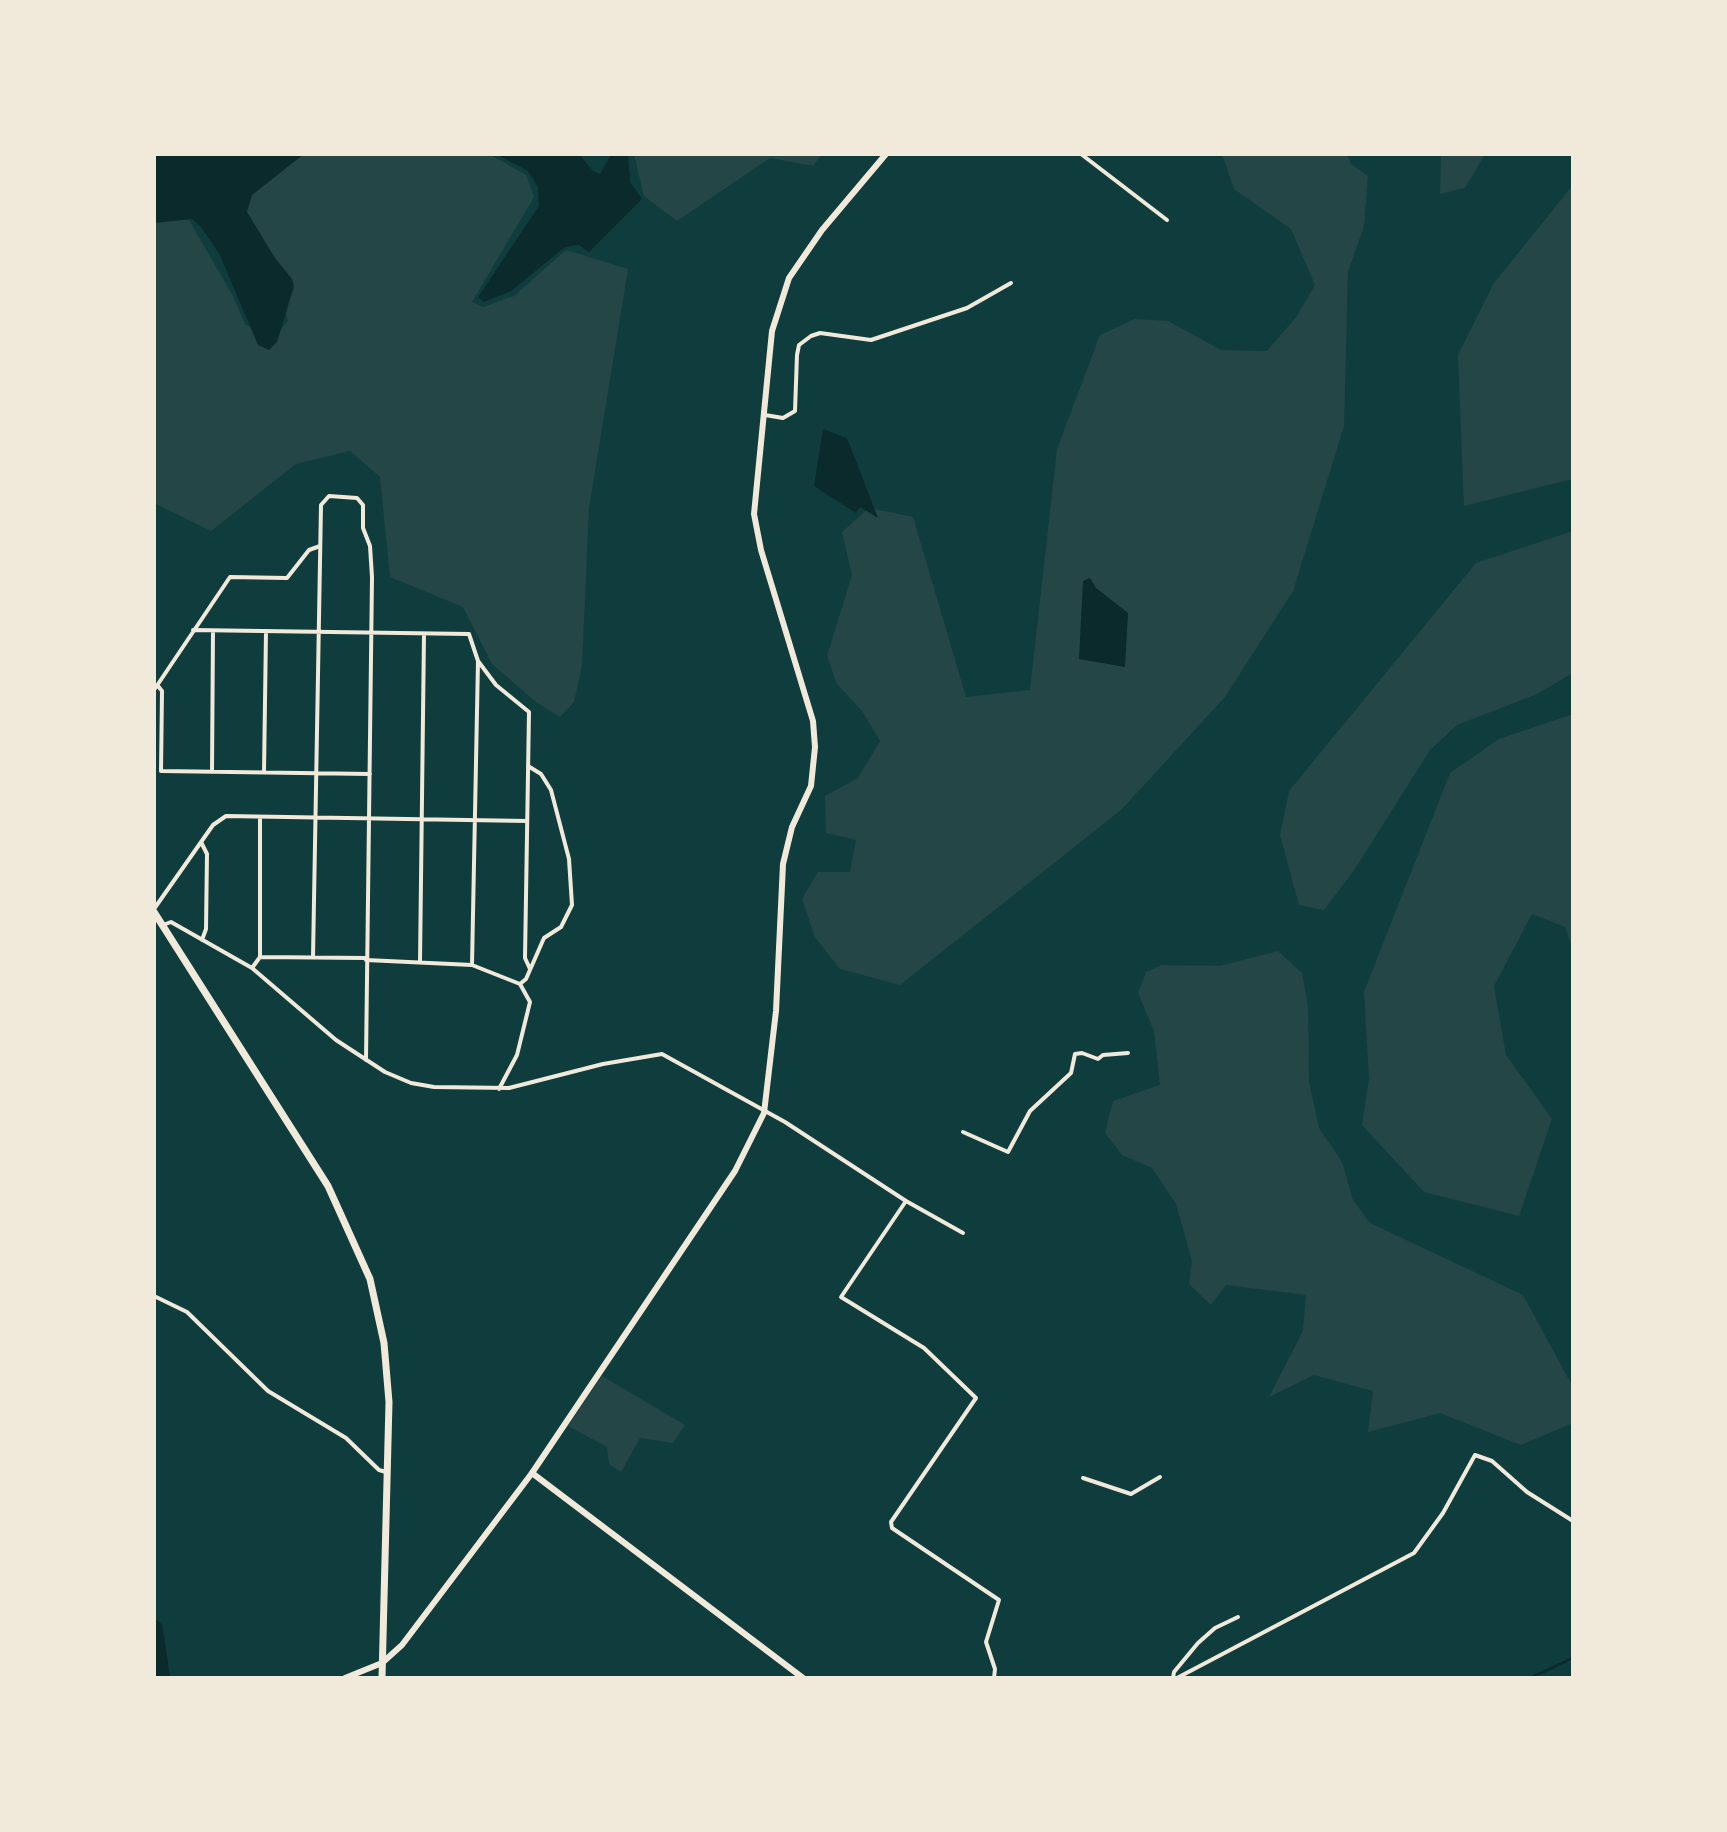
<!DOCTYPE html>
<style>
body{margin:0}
#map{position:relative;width:1727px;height:1832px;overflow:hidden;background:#0f3d3e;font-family:"Open Sans",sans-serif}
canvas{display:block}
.frame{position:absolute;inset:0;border:156px solid #f1e9da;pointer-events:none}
</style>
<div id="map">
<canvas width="1727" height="1832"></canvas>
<div class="frame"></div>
</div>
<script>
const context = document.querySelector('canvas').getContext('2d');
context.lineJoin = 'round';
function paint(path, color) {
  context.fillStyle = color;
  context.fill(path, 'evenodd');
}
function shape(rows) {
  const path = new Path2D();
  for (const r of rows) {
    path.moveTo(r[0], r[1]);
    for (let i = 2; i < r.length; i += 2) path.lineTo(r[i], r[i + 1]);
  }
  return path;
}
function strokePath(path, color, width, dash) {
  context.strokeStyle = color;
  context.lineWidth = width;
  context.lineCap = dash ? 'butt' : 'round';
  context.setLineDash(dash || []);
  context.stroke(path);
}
paint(shape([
 [279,154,489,154,526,175,534,197,472,302,483,307,514,296,566,250,628,269,589,508,582,666,574,702,560,717,536,702,492,664,463,607,390,577,380,477,350,451,296,464,211,531,154,503,154,212,189,220,233,296,245,324,259,332,276,335,288,321,276,272,234,206],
 [634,154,822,154,813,166,770,158,677,221,644,196],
 [1222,154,1347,154,1351,164,1368,176,1364,226,1348,272,1344,426,1293,591,1225,697,1121,810,900,985,840,969,815,937,802,899,818,872,850,872,856,840,826,833,825,796,858,778,880,741,862,711,837,684,827,656,852,575,842,532,869,508,913,517,966,697,1030,690,1057,449,1100,335,1135,319,1168,321,1221,350,1267,351,1297,316,1315,285,1291,229,1234,189],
 [1441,154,1485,154,1465,188,1440,194],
 [1573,185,1573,479,1464,506,1458,355,1494,283],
 [1573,531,1573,673,1537,694,1457,725,1430,750,1353,872,1324,910,1299,905,1280,835,1289,791,1476,563],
 [1573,714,1573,950,1565,927,1532,914,1494,986,1506,1055,1552,1119,1519,1216,1424,1192,1362,1125,1369,1079,1364,992,1450,773,1499,739],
 [1278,951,1302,973,1308,1006,1309,1082,1319,1128,1342,1162,1353,1200,1370,1223,1523,1295,1573,1387,1573,1423,1521,1445,1440,1413,1368,1432,1373,1391,1314,1375,1269,1397,1303,1331,1306,1295,1226,1285,1211,1305,1189,1284,1192,1261,1176,1204,1152,1168,1122,1155,1105,1133,1113,1101,1160,1085,1154,1031,1138,993,1146,972,1162,965,1220,966],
 [602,1376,685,1425,673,1443,640,1438,621,1472,609,1464,607,1447,568,1426]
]), '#244646');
paint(shape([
 [213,154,304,154,252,195,247,212,275,258,292,279,294,286,277,342,269,350,258,345,219,253,201,227,192,219,154,223,154,155],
 [496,154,579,154,593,171,600,174,611,154,628,154,630,182,642,199,589,252,579,245,565,247,511,291,484,302,478,297,539,206,538,187,528,171],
 [823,429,847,438,878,518,860,507,856,513,814,486],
 [1090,578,1096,588,1128,613,1125,667,1079,659,1083,581]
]), '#0a2a2b');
strokePath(shape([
 [1530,1678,1573,1658]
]), '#0a2a2b', 3);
strokePath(shape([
 [154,1629,161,1678]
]), '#0a2a2b', 18);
strokePath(shape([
 [1081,154,1167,220],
 [765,415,783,418,795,411,797,355,799,345,811,336,820,333,871,340,967,308,1011,283],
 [193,630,469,634,478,661,496,685,529,712,525,958,530,969],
 [158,686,162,691,161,771,370,774],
 [154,690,230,577,287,578,309,550,320,546],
 [212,772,213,631],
 [264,772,266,631],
 [201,842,207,854,206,929,202,940],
 [154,909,213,825,226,816,527,821],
 [163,925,171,922,252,968,336,1040,385,1072,411,1083,434,1087,509,1088,603,1064,662,1054,785,1122,906,1201,963,1233],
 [260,957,365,958],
 [313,957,321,505,329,496,357,498,363,505,363,528,370,546,372,577,366,1060],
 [366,960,472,965,520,984,530,1002,517,1055,499,1089],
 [420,962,424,634],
 [472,965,478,661],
 [252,968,260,957,260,817],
 [520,984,526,979,544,938,561,927,572,905,569,859,551,790,541,774,528,766],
 [963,1132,1008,1152,1030,1111,1071,1073,1075,1054,1082,1053,1098,1059,1103,1055,1128,1053],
 [906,1201,841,1297,924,1348,976,1398,891,1522,892,1528,999,1600,986,1642,995,1669,994,1678],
 [154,1296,187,1312,268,1391,346,1438,379,1470,386,1472],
 [1083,1478,1131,1494,1160,1477],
 [1173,1678,1174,1672,1198,1643,1215,1628,1238,1617],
 [1177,1678,1414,1553,1443,1513,1475,1455,1492,1461,1527,1492,1573,1521]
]), '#f1e9da', 4);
strokePath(shape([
 [532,1473,803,1678],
 [345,1678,382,1663]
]), '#f1e9da', 6);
strokePath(shape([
 [382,1663,402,1645,532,1473,735,1171,764,1113,776,1011,783,864,792,827,811,786,815,747,813,721,761,550,754,514,772,331,789,278,822,230,886,154]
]), '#f1e9da', 6);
strokePath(shape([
 [154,912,328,1186,370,1279,384,1343,389,1402,382,1678]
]), '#f1e9da', 7);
</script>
